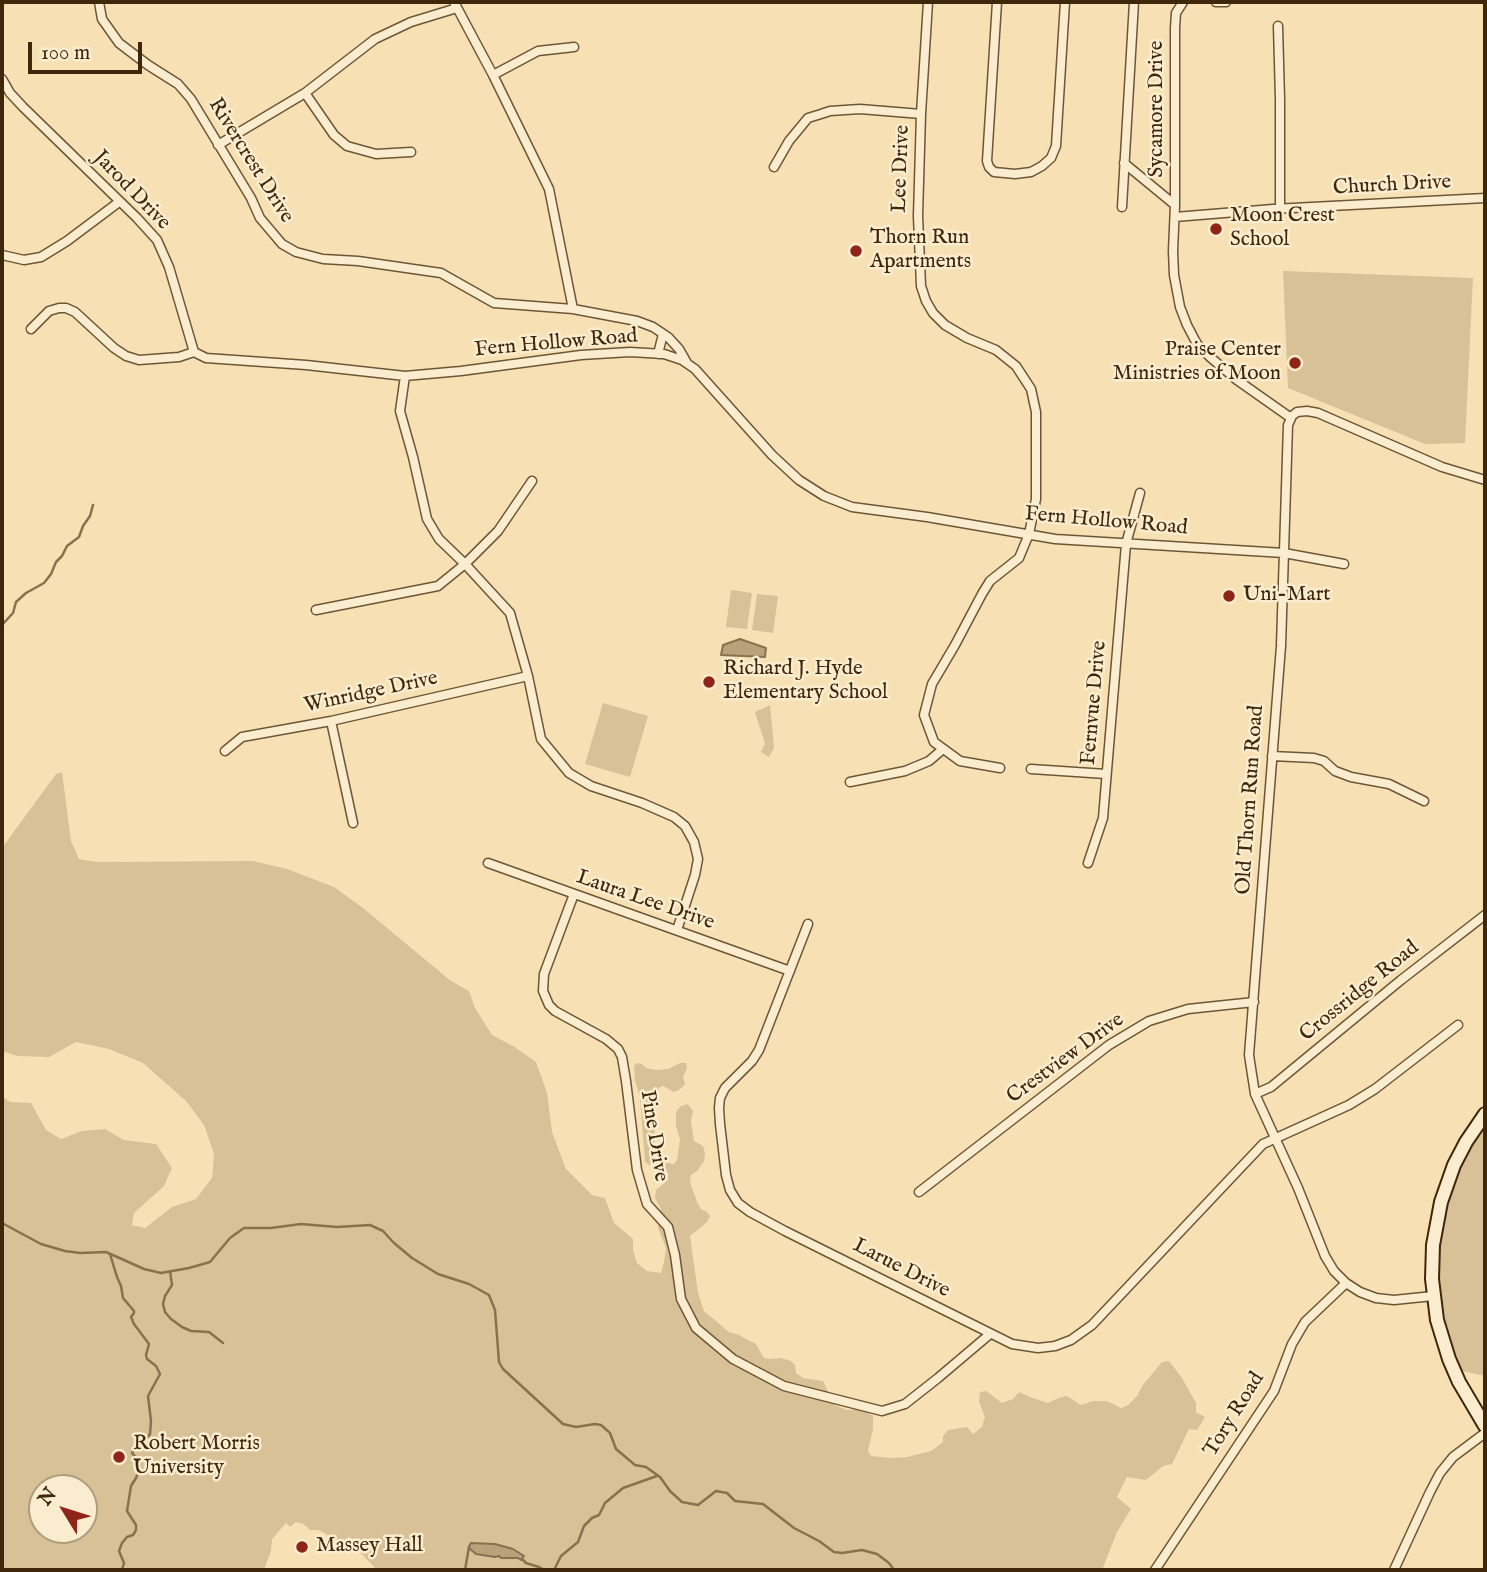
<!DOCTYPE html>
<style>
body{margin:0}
#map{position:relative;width:1487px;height:1572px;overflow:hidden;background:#f7e1b4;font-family:"IM FELL English",serif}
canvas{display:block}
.frame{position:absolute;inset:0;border:4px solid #3f270b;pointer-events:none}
.north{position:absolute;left:28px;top:1474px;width:70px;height:70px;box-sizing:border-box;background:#faecce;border:2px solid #af9d80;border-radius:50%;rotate:308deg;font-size:19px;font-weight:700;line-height:28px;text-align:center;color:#3f270b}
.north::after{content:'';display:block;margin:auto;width:24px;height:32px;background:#8f2418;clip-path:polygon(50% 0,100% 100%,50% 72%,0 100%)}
.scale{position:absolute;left:28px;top:42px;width:114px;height:32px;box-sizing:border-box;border:4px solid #3f270b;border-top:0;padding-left:9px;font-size:21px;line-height:24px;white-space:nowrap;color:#3f270b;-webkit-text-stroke:5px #faecce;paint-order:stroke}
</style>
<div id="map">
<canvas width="1487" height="1572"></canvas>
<div class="frame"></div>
<div class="north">N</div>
<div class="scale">100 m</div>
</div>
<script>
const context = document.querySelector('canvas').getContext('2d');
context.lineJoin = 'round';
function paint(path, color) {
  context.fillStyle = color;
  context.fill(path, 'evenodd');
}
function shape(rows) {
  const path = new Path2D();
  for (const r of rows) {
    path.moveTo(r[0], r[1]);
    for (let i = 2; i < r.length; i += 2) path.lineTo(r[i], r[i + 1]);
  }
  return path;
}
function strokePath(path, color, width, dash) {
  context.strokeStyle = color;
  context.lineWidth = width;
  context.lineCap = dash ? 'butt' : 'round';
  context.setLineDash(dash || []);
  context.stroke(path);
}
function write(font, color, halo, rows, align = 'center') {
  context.font = font + ' "IM FELL English",serif';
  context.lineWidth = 5;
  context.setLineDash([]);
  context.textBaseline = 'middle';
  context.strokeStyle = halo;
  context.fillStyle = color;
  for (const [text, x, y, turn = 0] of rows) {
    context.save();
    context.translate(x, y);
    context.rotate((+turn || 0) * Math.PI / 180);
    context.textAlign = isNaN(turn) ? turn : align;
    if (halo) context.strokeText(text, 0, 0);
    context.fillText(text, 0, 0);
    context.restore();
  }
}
paint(shape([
 [1283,271,1473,278,1465,443,1425,444,1288,388],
 [731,590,752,593,747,629,726,627],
 [757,594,778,596,773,633,752,630],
 [603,703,648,716,630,777,585,764],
 [770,705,774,748,769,757,761,752,765,744,755,712],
 [62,772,71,841,79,859,97,862,253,861,287,869,334,887,363,908,451,981,469,991,475,1008,492,1035,513,1046,536,1062,547,1093,552,1132,566,1169,592,1195,605,1198,614,1223,633,1239,633,1250,637,1263,647,1271,661,1273,664,1262,666,1248,658,1228,661,1209,655,1198,656,1190,668,1180,668,1173,663,1168,657,1163,649,1165,645,1162,640,1097,635,1081,634,1067,636,1063,642,1064,646,1068,656,1070,668,1069,680,1063,686,1063,687,1068,683,1077,685,1084,679,1090,674,1092,663,1086,660,1087,657,1092,654,1149,655,1158,659,1162,674,1164,677,1160,680,1140,676,1126,676,1112,681,1106,688,1104,693,1111,691,1121,694,1141,703,1146,705,1154,704,1161,697,1171,691,1175,690,1182,697,1202,701,1209,707,1212,710,1216,707,1222,690,1236,698,1293,704,1311,729,1332,739,1335,756,1344,764,1358,771,1359,781,1358,791,1361,795,1365,796,1373,803,1378,823,1381,834,1405,847,1410,861,1409,873,1416,873,1429,868,1451,871,1456,891,1458,907,1457,931,1451,943,1442,943,1436,948,1430,967,1427,973,1434,982,1427,985,1417,979,1402,980,1392,986,1391,1002,1403,1013,1399,1019,1392,1030,1397,1048,1403,1058,1398,1067,1396,1081,1405,1093,1401,1107,1401,1121,1408,1128,1405,1137,1396,1143,1385,1162,1362,1169,1361,1182,1378,1196,1403,1196,1412,1205,1417,1197,1430,1189,1429,1172,1464,1163,1466,1146,1480,1127,1477,1117,1497,1131,1509,1117,1532,1102,1570,377,1570,358,1550,355,1541,349,1537,343,1541,331,1537,319,1530,310,1530,303,1524,296,1522,290,1527,286,1523,272,1539,271,1551,264,1570,2,1570,2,1096,10,1102,31,1103,46,1130,61,1139,82,1131,105,1129,124,1140,156,1144,172,1168,164,1186,134,1213,132,1225,145,1228,172,1207,196,1199,212,1178,214,1154,204,1125,186,1101,143,1063,109,1049,76,1042,49,1057,17,1056,2,1051,2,848,56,774],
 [42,1488,84,1488,84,1530,42,1530],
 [1485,1114,1485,1376,1453,1369,1433,1296,1441,1202]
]), '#d8c197');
const water = shape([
 [740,639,766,648,765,657,721,655,723,645,740,639],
 [471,1543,495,1544,513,1549,524,1556,521,1560,518,1558,501,1558,499,1556,495,1557,476,1554,470,1549,469,1546,471,1543]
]);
paint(water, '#b8a27b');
strokePath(water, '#88714e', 2);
strokePath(shape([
 [2,625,13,613,16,602,26,593,44,583,51,574,56,562,62,556,67,546,79,537,83,526,90,516,93,505],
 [2,1223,41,1244,65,1251,80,1253,106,1252,144,1269,161,1273,189,1268,210,1262,230,1238,244,1228,271,1228,301,1224,337,1227,370,1225,383,1231,394,1243,412,1258,438,1274,469,1284,489,1295,495,1310,499,1362,503,1369,563,1424,576,1427,595,1424,601,1425,610,1433,616,1449,635,1465,646,1467,660,1477,670,1491,682,1502,698,1505,716,1491,727,1493,735,1501,763,1504,794,1528,819,1541,834,1552,842,1553,862,1550,877,1554,889,1563,894,1570],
 [110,1254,117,1277,121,1286,123,1298,134,1311,134,1313,131,1317,134,1324,149,1344,146,1355,147,1359,156,1366,160,1374,148,1396,151,1421,150,1434,143,1443,135,1448,132,1453,139,1461,140,1468,136,1478,131,1486,127,1511,136,1525,136,1530,133,1535,127,1537,122,1543,119,1551,124,1563,122,1570],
 [170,1271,172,1285,165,1296,163,1304,165,1312,171,1319,182,1327,191,1331,209,1332,223,1343],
 [522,1559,526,1563,539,1567,544,1570],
 [465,1570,469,1547],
 [554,1570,561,1556,578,1542,584,1526,592,1518,599,1515,605,1503,623,1488,657,1476]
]), '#88714e', 2.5);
const street = shape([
 [99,2,102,19,119,43,148,65,178,84,191,99,251,198,260,218,282,244,296,252,323,259,358,261,441,273,494,303,573,309,637,321,653,327,668,337,679,349,687,363],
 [454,2,493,75,549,189,573,309],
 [928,2,921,114,918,216,921,286,926,301,933,313,945,325,967,338,996,350,1016,366,1031,389,1036,412,1036,499,1029,534,1019,558,990,581,982,594,955,645,932,684,924,715,934,742,960,761,1000,768],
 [997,2,987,161,989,167,994,172,1015,174,1031,172,1042,166,1051,158,1056,146,1065,2],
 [1183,2,1176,13,1175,28,1175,205,1173,251,1174,275,1180,307,1187,325,1197,344,1210,357,1237,380,1291,418],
 [1216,2,1226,2],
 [1278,26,1280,99,1280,209],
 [493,75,538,51,574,47],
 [2,79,10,93,23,107,137,218,157,240,169,267,194,352],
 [305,93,334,135,347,146,376,154,411,152],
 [218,145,305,93,375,39,411,22,457,8],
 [1124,163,1175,205],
 [774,167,789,141,808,118,821,114,830,111,860,109,921,114],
 [1122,207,1134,2],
 [1175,217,1273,209,1485,198],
 [2,255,24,260,41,257,67,241,119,202],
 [31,329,49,311,59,308,66,308,75,312,114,348,126,356,139,360,179,357,194,352,206,358,306,365,405,376,461,371,581,355,630,352,664,354,682,360,695,369,772,455,799,480,824,496,852,507,927,517,1055,539,1284,553,1344,564],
 [658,354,663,334],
 [405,376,400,411,413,457,427,519,439,539,465,564,510,613,528,676,541,739,569,773,591,786,642,803,674,817,685,826,694,842,698,859,695,875,677,930],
 [316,610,438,586,465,564,498,531,532,481],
 [331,721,353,823],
 [225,751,242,737,331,721,528,676],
 [1272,756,1314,758,1324,761,1335,771,1351,777,1389,784,1424,801],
 [1031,769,1106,774],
 [850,782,905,771,929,761,943,749],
 [488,863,790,971],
 [1088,863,1103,818,1126,544,1140,493],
 [574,894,544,974,543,991,549,1005,555,1011,606,1039,618,1049,622,1057,626,1081,637,1170,647,1204,668,1227,675,1255,681,1299,696,1328,733,1359,784,1386,882,1411,905,1404,938,1378,990,1334],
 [808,924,759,1050,752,1061,725,1088,720,1098,719,1108,720,1124,726,1175,730,1190,738,1203,750,1212,785,1231,1012,1344,1038,1348,1055,1346,1071,1340,1092,1325,1263,1144,1349,1105,1375,1089,1458,1025],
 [1255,1094,1271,1087,1401,980,1485,915],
 [919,1192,1109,1045,1149,1021,1188,1009,1254,1002],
 [1433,1296,1394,1300,1376,1298,1360,1292,1346,1283,1334,1271,1325,1256,1298,1188,1255,1094,1249,1055,1281,646,1288,425,1292,416,1297,412,1307,411,1318,413,1442,467,1485,480],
 [1155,1570,1274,1391,1292,1344,1305,1322,1346,1283],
 [1394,1570,1430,1492,1440,1473,1453,1457,1485,1433]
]);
const secondary = shape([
 [1485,1114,1466,1142,1454,1165,1441,1202,1433,1245,1432,1279,1437,1320,1449,1359,1459,1382,1485,1426]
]);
strokePath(street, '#6d5635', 11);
strokePath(secondary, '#3f270b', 16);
strokePath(street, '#faecce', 8);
strokePath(secondary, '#faecce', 12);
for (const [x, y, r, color] of [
 [1216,229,7,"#8f2418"],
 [856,251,7,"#8f2418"],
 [1295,363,7,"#8f2418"],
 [1229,596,7,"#8f2418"],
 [709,682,7,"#8f2418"],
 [119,1457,7,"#8f2418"],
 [302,1547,7,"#8f2418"]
]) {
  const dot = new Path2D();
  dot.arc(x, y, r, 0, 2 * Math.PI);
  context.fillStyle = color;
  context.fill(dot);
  strokePath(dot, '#faecce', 2.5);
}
write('21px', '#3f270b', '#faecce', [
 ["Sycamore Drive",1158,109,-90],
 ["Rivercrest Drive",250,161,58],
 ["Lee Drive",902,169,-88],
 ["Church Drive",1392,186,-3],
 ["Jarod Drive",131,191,46],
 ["Fern Hollow Road",556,344,-5],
 ["Fern Hollow Road",1106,522,5],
 ["Winridge Drive",371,693,-12],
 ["Fernvue Drive",1095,703,-85],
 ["Old Thorn Run Road",1251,800,-86],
 ["Laura Lee Drive",645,901,19],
 ["Crossridge Road",1360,992,-39],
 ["Crestview Drive",1066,1059,-36],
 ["Pine Drive",653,1136,81],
 ["Larue Drive",901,1269,27],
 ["Tory Road",1235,1415,-58]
]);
write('21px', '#3f270b', '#faecce', [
 ["Moon Crest",1230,217],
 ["School",1230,241],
 ["Thorn Run",870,239],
 ["Apartments",870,263],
 ["Praise Center",1281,351,"right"],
 ["Ministries of Moon",1281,375,"right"],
 ["Uni-Mart",1243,596],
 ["Richard J. Hyde",723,670],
 ["Elementary School",723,694],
 ["Robert Morris",133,1445],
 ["University",133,1469],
 ["Massey Hall",316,1547]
], 'left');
</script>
